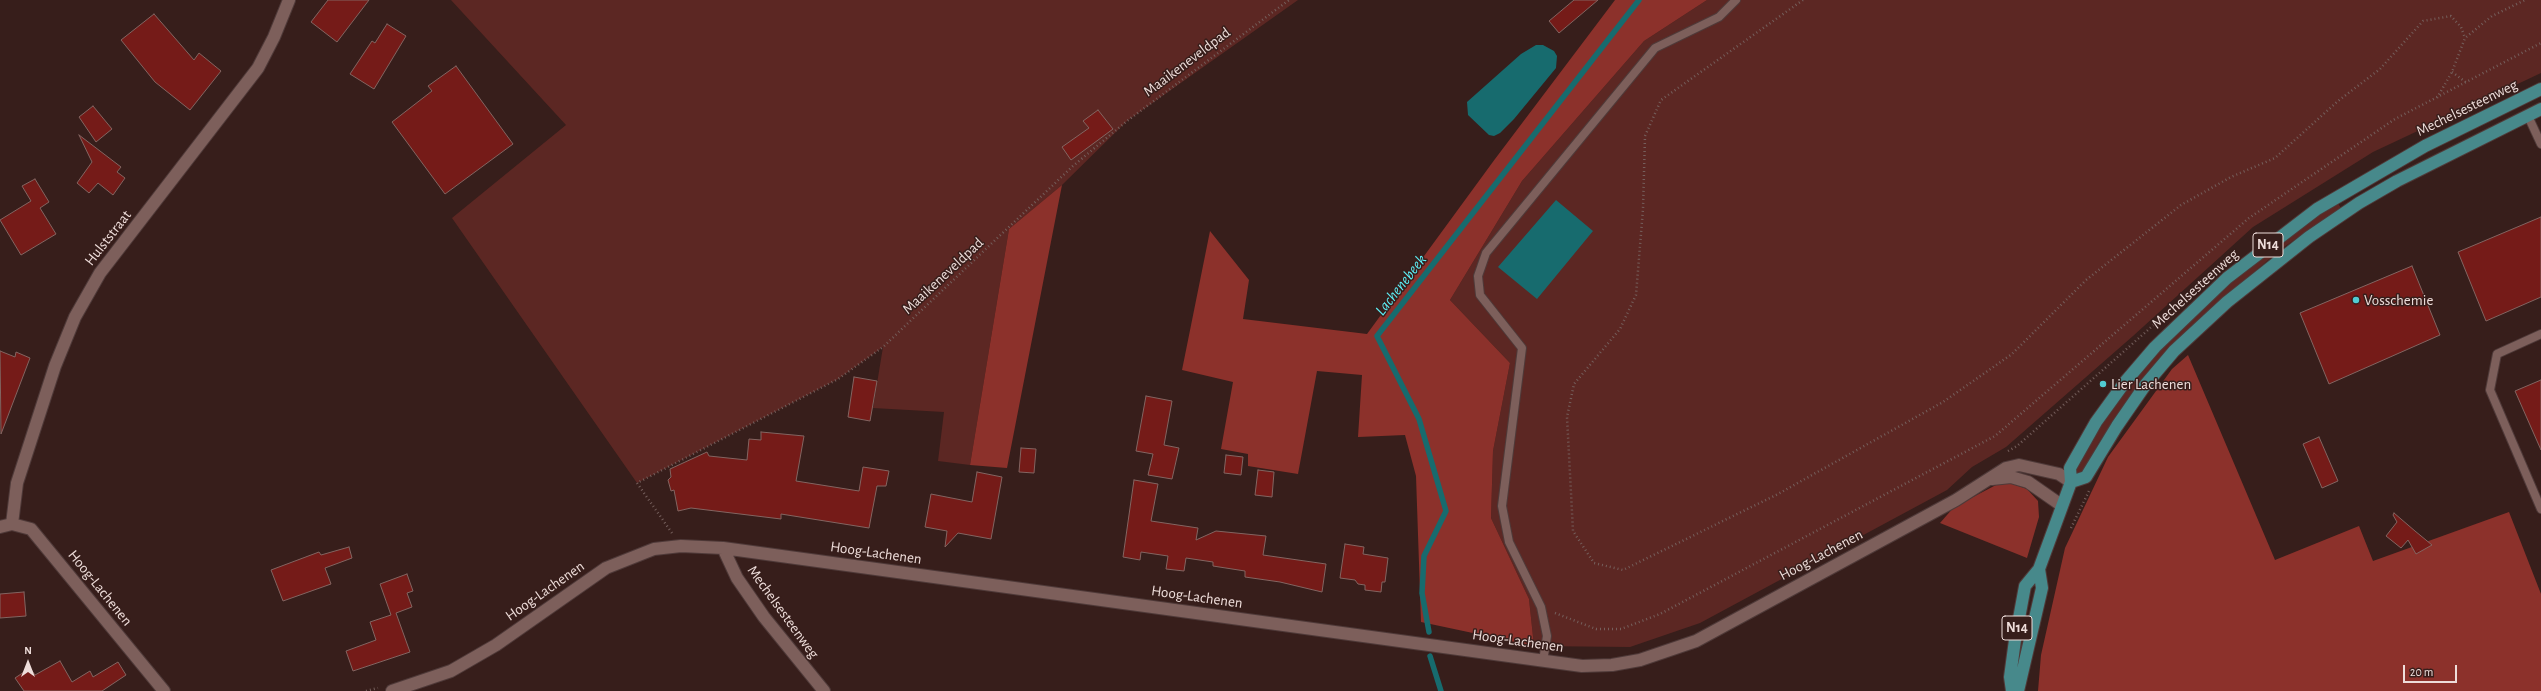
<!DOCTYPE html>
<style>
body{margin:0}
#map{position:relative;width:2541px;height:691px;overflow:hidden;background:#371e1b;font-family:"Alegreya Sans",sans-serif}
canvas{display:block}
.north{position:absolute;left:8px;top:643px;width:40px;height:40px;-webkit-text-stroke:3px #371e1b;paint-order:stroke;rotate:0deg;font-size:11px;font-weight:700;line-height:16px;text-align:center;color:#eeddda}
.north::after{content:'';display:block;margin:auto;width:14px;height:18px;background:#eeddda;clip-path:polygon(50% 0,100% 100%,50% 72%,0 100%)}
.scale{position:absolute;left:2403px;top:665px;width:54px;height:18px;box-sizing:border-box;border:2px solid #eeddda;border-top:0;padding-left:5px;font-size:12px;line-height:14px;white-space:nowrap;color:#eeddda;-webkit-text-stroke:3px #371e1b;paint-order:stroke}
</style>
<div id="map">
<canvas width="2541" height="691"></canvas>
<div class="north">N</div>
<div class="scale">20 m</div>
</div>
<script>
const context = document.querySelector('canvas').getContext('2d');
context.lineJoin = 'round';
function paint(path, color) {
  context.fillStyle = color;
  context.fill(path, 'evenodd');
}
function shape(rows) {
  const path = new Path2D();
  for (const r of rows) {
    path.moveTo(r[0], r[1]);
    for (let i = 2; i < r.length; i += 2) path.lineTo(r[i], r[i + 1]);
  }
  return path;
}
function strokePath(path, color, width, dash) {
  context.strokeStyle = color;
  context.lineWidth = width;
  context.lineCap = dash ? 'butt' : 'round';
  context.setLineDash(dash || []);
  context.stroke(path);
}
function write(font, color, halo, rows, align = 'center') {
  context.font = font + ' "Alegreya Sans",sans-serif';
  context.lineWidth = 3;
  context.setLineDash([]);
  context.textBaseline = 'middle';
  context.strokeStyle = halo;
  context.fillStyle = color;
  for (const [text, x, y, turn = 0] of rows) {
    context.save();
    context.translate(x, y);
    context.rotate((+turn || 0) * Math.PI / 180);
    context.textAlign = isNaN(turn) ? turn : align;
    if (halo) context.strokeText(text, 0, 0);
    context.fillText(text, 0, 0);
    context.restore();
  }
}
paint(shape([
 [451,0,1298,0,1127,121,1062,185,1009,229,970,465,938,461,944,412,873,408,883,347,838,379,637,483,452,218,566,125],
 [1707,0,2541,0,2541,73,2373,152,2253,227,2133,336,2006,447,1972,467,1947,490,1700,623,1630,647,1534,646,1529,599,1491,518,1493,451,1510,363,1450,300,1522,181,1644,41],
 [2337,202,2341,208,2281,249,2191,326,2140,383,2099,442,2081,475,2074,472,2107,416,2152,358,2233,280,2276,245]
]), '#5c2723');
paint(shape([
 [1615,0,1707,0,1644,41,1522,181,1450,300,1510,363,1493,451,1491,518,1529,599,1534,646,1421,622,1416,476,1405,435,1358,437,1362,375,1317,371,1298,474,1248,466,1248,454,1221,449,1233,382,1182,370,1210,231,1249,280,1243,319,1367,334,1495,159],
 [1062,185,1007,468,970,465,1009,229],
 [2188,355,2275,560,2359,526,2373,561,2509,512,2541,594,2541,691,2038,691,2041,655,2065,548,2108,457,2172,369],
 [2010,483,2027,489,2038,501,2039,517,2027,558,1940,523,1954,507,1996,485]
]), '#8c312b');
paint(shape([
 [1536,45,1543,45,1554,51,1557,56,1556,68,1514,119,1500,133,1494,136,1489,135,1468,115,1467,102,1521,54],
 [1556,200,1593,231,1537,299,1498,267]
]), '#176b6e');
strokePath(shape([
 [1429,632,1422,593,1424,556,1446,511,1419,419,1377,336,1639,0],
 [1430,656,1441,691]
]), '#176b6e', 5.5);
const building = shape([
 [328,0,369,0,337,42,311,22,328,0],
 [1574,0,1598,0,1559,33,1549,21,1574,0],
 [154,14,194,60,199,53,221,71,190,110,155,82,121,40,154,14],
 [387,24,406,36,374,89,350,74,372,41,375,43,387,24],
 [456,66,513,144,445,194,392,122,432,91,428,86,456,66],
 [93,106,112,129,96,142,79,117,93,106],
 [1098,110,1113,129,1071,160,1062,147,1089,128,1083,121,1098,110],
 [79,135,121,167,117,172,125,178,113,195,98,183,89,193,77,183,92,162,79,135],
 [35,179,49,202,40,208,56,234,21,255,0,220,31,201,22,186,35,179],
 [2541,217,2541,297,2486,321,2458,252,2541,217],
 [2412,266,2440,335,2329,384,2300,313,2412,266],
 [0,351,15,357,16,352,30,358,1,434,0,351],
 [854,377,877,381,870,421,848,417,854,377],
 [2541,380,2541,450,2515,391,2541,380],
 [1146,396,1172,401,1164,445,1179,448,1172,479,1148,475,1153,454,1136,451,1146,396],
 [761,432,804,436,796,481,859,491,863,467,889,471,886,486,877,486,869,528,781,514,781,519,691,508,678,511,674,490,671,491,668,480,671,477,670,469,707,452,709,456,747,460,749,439,761,440,761,432],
 [2319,437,2338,481,2322,488,2303,444,2319,437],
 [1021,448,1036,449,1034,473,1019,472,1021,448],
 [1226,455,1243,457,1241,475,1224,473,1226,455],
 [1258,470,1274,472,1272,497,1255,495,1258,470],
 [977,472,1002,477,991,539,958,533,945,547,947,531,925,527,931,494,972,502,977,472],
 [1134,480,1158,484,1151,521,1198,528,1196,540,1216,531,1266,536,1263,555,1326,564,1322,592,1280,582,1245,577,1245,571,1213,566,1213,562,1186,558,1184,571,1166,569,1168,556,1141,552,1140,560,1123,557,1134,480],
 [2394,513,2415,531,2432,545,2416,554,2408,540,2401,548,2386,536,2397,522,2393,515,2394,513],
 [1345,544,1364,547,1363,554,1388,558,1385,582,1382,582,1381,592,1365,590,1365,585,1358,584,1355,580,1340,578,1345,544],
 [349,547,352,558,325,568,331,584,283,601,271,570,319,552,321,555,349,547],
 [407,574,413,591,407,593,412,607,396,613,410,652,353,671,346,651,376,640,370,622,391,615,380,584,407,574],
 [24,592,26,616,0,618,0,594,24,592],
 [60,661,72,682,90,671,93,677,118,662,126,675,102,691,24,691,15,678,30,668,35,675,60,661]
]);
paint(building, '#751b18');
strokePath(building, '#836561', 1);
const lane = shape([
 [2528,116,2541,144],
 [2541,334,2497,354,2490,390,2541,509],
 [1543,661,1547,636,1541,607,1509,542,1502,506,1522,348,1480,295,1478,276,1486,253,1655,48,1719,17,1736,0]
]);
const street = shape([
 [1992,479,2011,477,2028,482,2061,505],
 [12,524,17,483,55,366,75,317,100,273,258,68,274,37,289,0],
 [0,527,12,524,31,529,164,691],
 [723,548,737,578,764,617,824,691],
 [392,691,451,671,496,645,606,568,654,549,681,546,723,548,1582,666,1612,665,1640,660,1696,641,1956,500,2006,468,2019,465,2059,474,2071,482]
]);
const primary = shape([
 [2071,482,2086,477,2117,426,2146,384,2174,351,2227,302,2309,237,2359,203,2397,181,2541,109],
 [2012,691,2010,677,2015,640,2025,586,2039,569,2071,482,2070,468,2096,422,2125,382,2155,347,2227,278,2317,209,2425,146,2541,89],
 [2018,691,2042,588,2039,569]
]);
strokePath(lane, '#4f3a39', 10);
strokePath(street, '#4f3a39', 14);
strokePath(primary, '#4f3a39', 14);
strokePath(shape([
 [1803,0,1661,100,1645,136,1643,209,1636,295,1620,329,1574,384,1567,417,1573,531,1594,563,1623,570,1778,494,1943,402,2012,354,2086,280,2181,205,2231,177,2275,158,2338,101,2380,69,2423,21,2451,16,2461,27,2465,38],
 [2452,72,2467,83],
 [2437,98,2452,72,2465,38,2492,16,2525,0],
 [2008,451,2017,446,2157,322],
 [2071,528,2089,491],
 [672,533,637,483,838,379,883,347,1073,166,1127,121,1289,0],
 [1555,613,1596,629,1621,629,1660,614,1995,436,2249,218,2395,119,2541,43],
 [366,691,378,688]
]), '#755f5c', 2.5, [1, 3]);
strokePath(lane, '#7d5f5b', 8);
strokePath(street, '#7d5f5b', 12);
strokePath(primary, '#47898b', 12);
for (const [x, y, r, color] of [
 [2356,300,4,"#51ccd2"],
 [2103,384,4,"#51ccd2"]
]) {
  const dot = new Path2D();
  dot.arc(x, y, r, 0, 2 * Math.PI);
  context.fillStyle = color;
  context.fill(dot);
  strokePath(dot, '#371e1b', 1.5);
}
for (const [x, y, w] of [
 [2268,245,30],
 [2017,628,30]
]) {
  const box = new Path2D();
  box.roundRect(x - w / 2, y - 12, w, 24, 3);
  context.fillStyle = '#371e1b';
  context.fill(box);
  strokePath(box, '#eeddda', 1);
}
write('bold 14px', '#eeddda', null, [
 ["N14",2268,245],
 ["N14",2017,628]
]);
write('15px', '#eeddda', '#371e1b', [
 ["Maaikeneveldpad",1187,62,-37],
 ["Mechelsesteenweg",2467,108,-26],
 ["Hulststraat",108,238,-52],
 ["Maaikeneveldpad",943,276,-43],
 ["Mechelsesteenweg",2195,289,-42],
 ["Hoog-Lachenen",876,553,8],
 ["Hoog-Lachenen",1821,555,-28],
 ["Hoog-Lachenen",100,588,51],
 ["Hoog-Lachenen",545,591,-35],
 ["Hoog-Lachenen",1197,597,8],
 ["Mechelsesteenweg",783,612,54],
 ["Hoog-Lachenen",1518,641,8]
]);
write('15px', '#eeddda', '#371e1b', [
 ["Vosschemie",2364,300],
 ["Lier Lachenen",2111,384]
], 'left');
write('italic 16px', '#5df0f7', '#371e1b', [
 ["Lachenebeek",1401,285,-52]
]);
</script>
